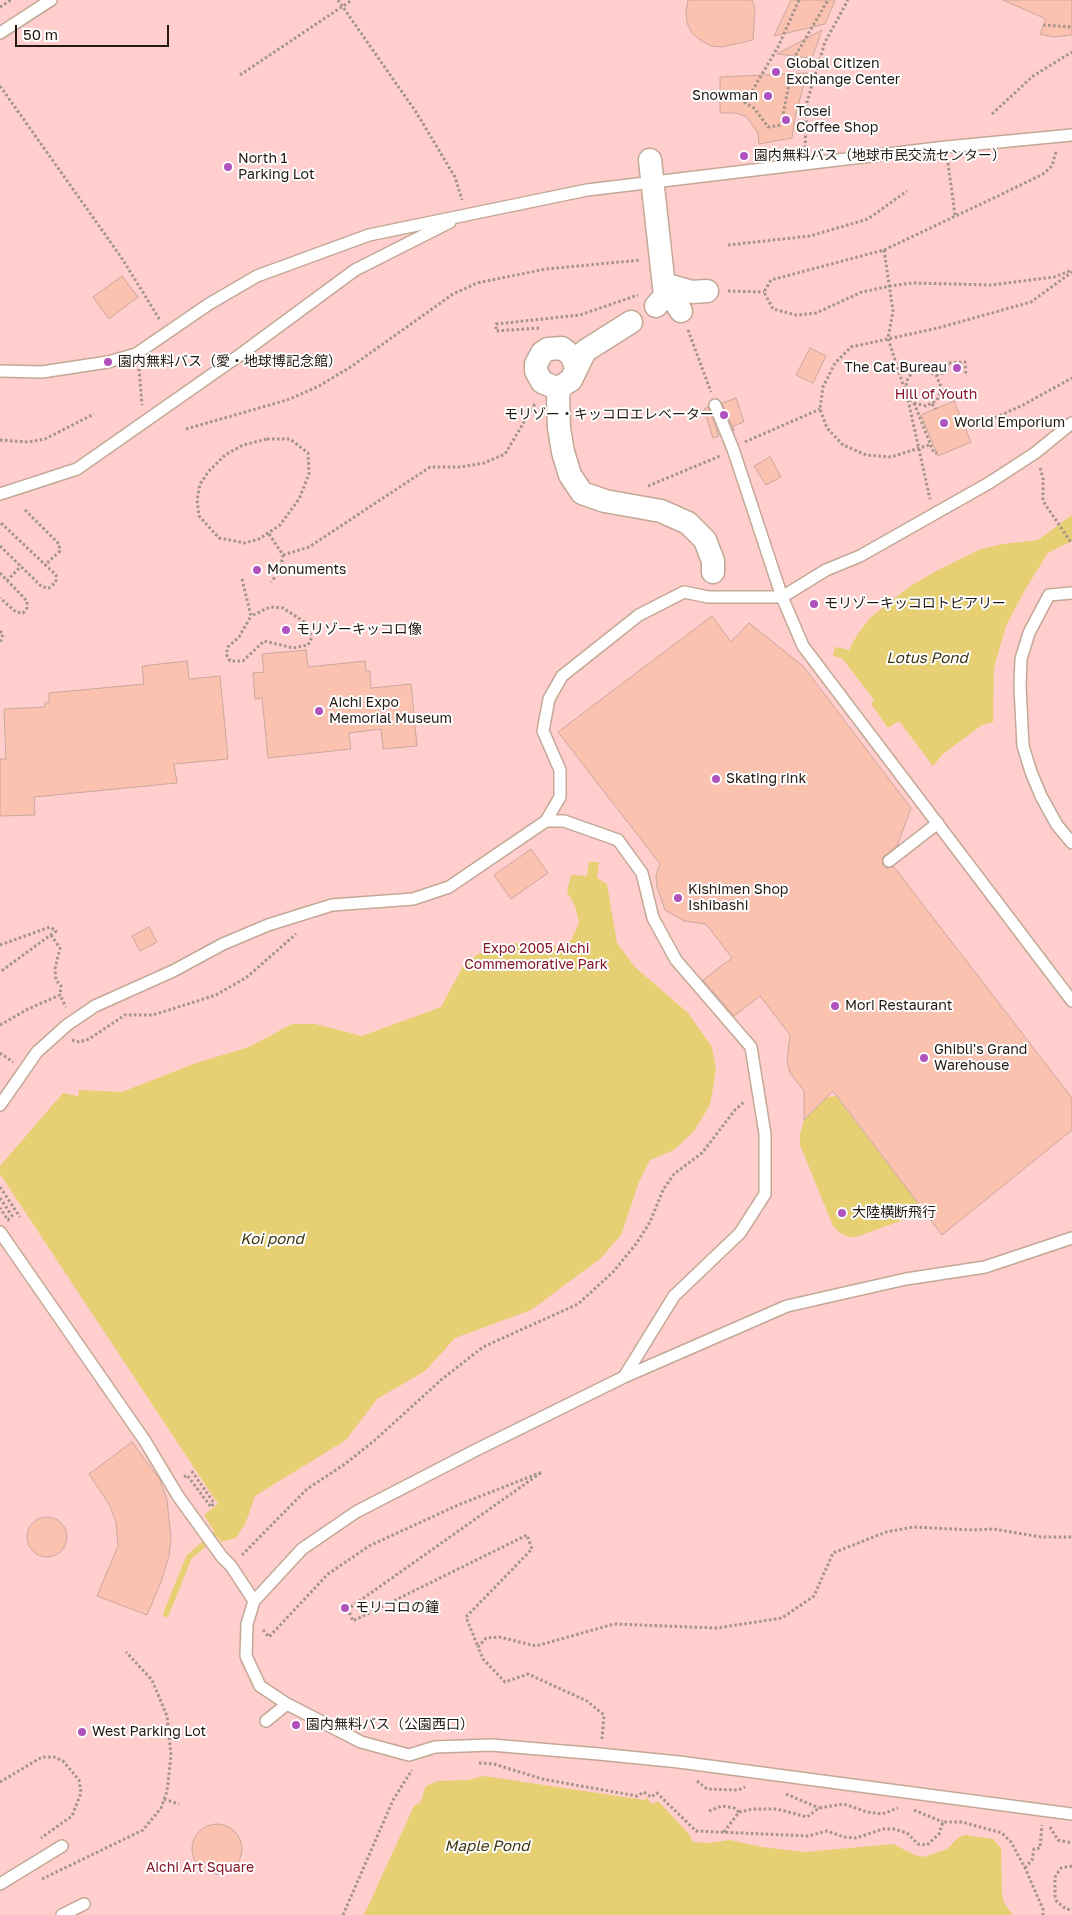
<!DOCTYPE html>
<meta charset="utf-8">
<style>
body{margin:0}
#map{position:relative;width:1072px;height:1915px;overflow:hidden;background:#feede0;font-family:"Golos Text",sans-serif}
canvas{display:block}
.scale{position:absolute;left:15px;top:25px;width:154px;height:22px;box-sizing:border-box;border:2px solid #231912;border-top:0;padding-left:6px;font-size:15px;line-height:18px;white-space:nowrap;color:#231912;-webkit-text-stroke:4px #fff;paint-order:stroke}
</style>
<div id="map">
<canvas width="1072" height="1915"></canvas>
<div class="scale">50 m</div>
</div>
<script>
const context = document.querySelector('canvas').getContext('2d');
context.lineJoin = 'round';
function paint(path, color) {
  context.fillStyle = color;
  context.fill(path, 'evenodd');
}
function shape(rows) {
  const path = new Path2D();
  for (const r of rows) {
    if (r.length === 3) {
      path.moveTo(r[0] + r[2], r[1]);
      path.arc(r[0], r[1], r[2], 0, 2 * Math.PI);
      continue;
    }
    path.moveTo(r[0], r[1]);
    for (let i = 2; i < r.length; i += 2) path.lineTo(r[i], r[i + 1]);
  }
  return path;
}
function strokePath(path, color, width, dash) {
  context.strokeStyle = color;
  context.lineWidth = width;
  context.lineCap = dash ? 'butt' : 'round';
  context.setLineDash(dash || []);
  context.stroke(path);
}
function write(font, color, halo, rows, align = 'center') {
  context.font = font + ' "Golos Text","Noto Sans JP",sans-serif';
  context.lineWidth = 4;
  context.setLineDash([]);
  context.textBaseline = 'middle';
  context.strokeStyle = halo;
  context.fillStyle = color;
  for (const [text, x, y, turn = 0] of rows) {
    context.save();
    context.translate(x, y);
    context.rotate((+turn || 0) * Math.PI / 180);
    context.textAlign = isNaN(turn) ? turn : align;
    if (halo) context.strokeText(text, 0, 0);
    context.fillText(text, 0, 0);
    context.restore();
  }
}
paint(shape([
 [0,0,1072,0,1072,1915,0,1915]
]), '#ffcecd');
paint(shape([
 [1072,515,1072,541,1048,553,1026,588,1006,626,994,668,993,722,982,725,943,754,933,766,899,721,888,728,871,704,874,700,842,658,833,656,835,647,849,650,859,632,871,617,909,587,938,570,981,549,1003,544,1038,540],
 [589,862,599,862,597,878,607,884,617,943,635,967,688,1013,712,1047,716,1070,710,1105,694,1131,674,1150,650,1160,639,1182,621,1235,601,1258,531,1310,455,1338,425,1371,377,1399,346,1440,255,1496,246,1522,236,1538,221,1542,204,1515,218,1504,0,1174,0,1166,63,1093,78,1096,79,1090,122,1092,196,1063,249,1047,292,1024,315,1024,362,1036,441,1007,463,966,478,954,517,943,537,942,558,947,571,940,579,923,575,906,567,892,571,875,587,876],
 [836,1096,925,1212,856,1237,848,1237,840,1233,833,1226,800,1145,800,1134,804,1120,814,1106,827,1097],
 [484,1776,644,1800,647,1798,652,1804,658,1801,689,1834,693,1842,709,1843,730,1840,762,1847,805,1852,893,1844,915,1855,924,1857,947,1849,959,1837,965,1835,993,1839,1001,1848,1002,1893,1004,1903,1013,1915,364,1915,414,1806,420,1803,426,1786,438,1781,468,1780]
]), '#e6d073');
strokePath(shape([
 [166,1614,189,1557,221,1530]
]), '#e6d073', 6);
const building = shape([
 [688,0,752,0,755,8,753,40,722,47,711,46,700,40,692,33,687,23,686,11,688,0],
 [791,0,835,0,825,24,774,36,791,0],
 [1003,0,1072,0,1072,35,1054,37,1040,34,1046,19,1003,0],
 [822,30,812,58,777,54,822,30],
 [807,73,795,117,792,138,759,144,758,133,747,117,736,113,720,113,720,77,807,73],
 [122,276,138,297,109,319,93,297,122,276],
 [810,348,826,356,813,383,796,375,810,348],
 [736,398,744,422,733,426,734,431,722,403,736,398],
 [954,401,971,442,938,456,921,415,954,401],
 [708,407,719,436,713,438,704,409,708,407],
 [770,457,781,477,766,485,754,466,770,457],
 [712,616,731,642,749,623,803,666,911,808,897,846,882,858,883,865,887,868,894,867,1072,1098,1072,1130,942,1235,833,1091,804,1120,804,1091,790,1073,787,1062,790,1035,760,996,734,1016,703,980,732,958,706,924,684,921,665,910,657,887,656,875,660,864,558,732,712,616],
 [306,650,308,667,365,661,366,671,370,671,371,688,411,684,417,746,383,749,381,729,349,733,351,749,268,758,262,698,255,699,253,673,264,672,262,654,306,650],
 [187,661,189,679,220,676,228,759,174,764,177,783,34,797,35,815,0,816,0,759,6,759,4,709,45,707,45,703,49,702,49,693,144,684,142,666,187,661],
 [531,849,548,873,511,899,494,875,531,849],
 [149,927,157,942,140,951,132,936,149,927],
 [132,1442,160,1480,167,1500,171,1538,169,1556,161,1582,147,1615,97,1596,118,1546,116,1522,109,1504,89,1474,132,1442],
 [47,1537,20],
 [217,1849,25]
]);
paint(building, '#fac2af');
strokePath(building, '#caa99f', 1);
const lane = shape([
 [0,33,51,0],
 [0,371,42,372,108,362,136,354,209,304,257,276,369,235,587,190,946,147,1072,135],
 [715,405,733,449,782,597,803,646,1072,1001],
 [0,494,77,469,237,357,355,270,450,222],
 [1072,593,1049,595,1029,633,1021,659,1020,686,1023,746,1031,772,1041,796,1057,825,1072,843],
 [546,821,564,821,618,840,642,873,653,918,676,960,751,1047,765,1134,765,1194,740,1233,674,1296,624,1377],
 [889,861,938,823],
 [0,1105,37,1052,67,1025,95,1006,173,971,223,944,268,925,332,905,413,899,449,887,546,821,560,797,560,770,543,731,549,699,562,676,639,615,684,592,708,597,782,597,826,570,860,556,989,483,1035,453,1072,423],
 [0,1232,145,1441,178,1496,222,1557,231,1566,254,1601,247,1624,246,1656,260,1686,287,1704,361,1742,409,1755,435,1747,491,1745,599,1754,679,1762,1072,1814],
 [254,1601,302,1549,356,1512,478,1449,624,1377,787,1306,906,1279,985,1267,1072,1238],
 [266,1721,287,1704],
 [0,1884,62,1846],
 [62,1915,84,1904]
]);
const street = shape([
 [650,160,665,296,656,306],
 [664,284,692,292,707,291],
 [664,284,681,311],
 [576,368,572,356,562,348,548,349,542,353,536,364,536,371,542,382,554,387,560,387,571,380,585,351,631,322],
 [560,387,558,396,559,428,563,452,570,475,582,493,605,501,661,511,688,523,705,540,713,561,713,572]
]);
strokePath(lane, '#c3a895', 14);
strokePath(street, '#c3a895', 25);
strokePath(shape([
 [338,0,416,112,455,177,462,200],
 [799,0,778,47,745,103,754,108,768,127,781,125,794,58,828,0],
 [0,7,11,0],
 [1043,25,1072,27],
 [240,75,352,0],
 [0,86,121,257,160,320],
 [992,114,1033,76,1072,52],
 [805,148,807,102,825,42,848,0],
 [1056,152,1052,166,1043,174,1000,195,884,250,771,280,764,292,773,309,796,315,816,313,862,292,890,286,912,283,991,285,1054,277,1072,270],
 [948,163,955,215],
 [728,245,810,236,868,219,907,191],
 [884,250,893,311,888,338,906,394,914,403,926,406,937,400,942,389,936,375,923,369,912,373,908,378,905,389],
 [728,291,764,292],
 [539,328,496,331,496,324,580,315,638,295],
 [688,330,711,392],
 [139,369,142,405],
 [947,371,947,363,965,362,966,376],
 [936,375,950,371],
 [908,400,930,499],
 [914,403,934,453,937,453],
 [932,404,936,409],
 [977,426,1023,405,1072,378],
 [186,429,287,400,319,386,352,366,453,294,477,283,546,269,641,260],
 [267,439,290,439,308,453,309,474,299,499,280,525,259,539,245,543,219,538,199,516,197,500,200,484,209,471,225,455,243,445,267,439],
 [0,440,28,442,45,439,94,414],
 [745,442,820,409],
 [929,445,891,457,866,455,843,445,827,428,820,409,823,387,835,363,851,347,938,328,1031,302,1072,272],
 [1040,468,1043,478,1043,501,1072,544],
 [648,486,720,456],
 [25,510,59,544,60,551,45,565],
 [269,534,283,555,280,571,271,582],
 [0,546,42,587,49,588,56,582,56,575,0,522],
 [283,555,309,547,430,467,460,467,484,463,505,454,536,402],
 [0,573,27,601,27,608,23,613,16,612,0,598],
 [242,579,251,616,239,637,228,647,226,654,230,661,243,661,264,641,293,648,308,645,311,639,310,631,306,623,283,608,270,607,251,616],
 [7,581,21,566],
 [0,631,3,634,0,643],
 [51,935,60,948,55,969,56,980,61,986,60,995],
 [0,945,50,927,56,931,0,972],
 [0,1025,28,1009,60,995,66,1007],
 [72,1040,79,1042,89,1039,125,1015,153,1015,216,995,247,977,296,934],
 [0,1053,13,1062],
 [0,1187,20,1217],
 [0,1198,12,1216,8,1220,0,1208],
 [184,1477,187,1475,211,1507,214,1503,191,1470],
 [242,1555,307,1489,345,1464,375,1440,441,1380,483,1347,578,1304,613,1272,636,1244,650,1222,663,1190,674,1174,702,1153,735,1110,744,1102],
 [263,1630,269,1637,328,1574,369,1546,458,1505,542,1472,348,1609,353,1621,527,1535,532,1549,466,1617,478,1647],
 [602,1739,604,1715,587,1701,528,1674,505,1682,483,1659,478,1647,486,1638,499,1637,536,1646,614,1624,717,1628,782,1618,814,1596,833,1553,886,1532,913,1527,974,1530,994,1529,1041,1537,1072,1537],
 [479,1763,494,1764,542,1779,637,1796,644,1792,651,1797,657,1793,696,1831,808,1836,827,1831,844,1837,856,1838,883,1829,894,1829,907,1833,918,1844,927,1845,939,1834,943,1822,962,1822,1002,1833,1011,1842,1025,1868,1043,1909,1043,1915],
 [697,1781,707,1789,738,1790,745,1787],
 [0,1782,42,1757,54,1757,63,1761,79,1780,81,1793,72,1816,41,1838],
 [786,1794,819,1808],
 [164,1799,179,1804],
 [914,1810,943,1822],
 [709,1811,722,1806,734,1808,739,1812],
 [1050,1827,1058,1840,1072,1843],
 [724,1832,739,1812,753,1809,777,1809,807,1817,819,1808,844,1804,867,1812,882,1814,898,1808],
 [1072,1866,1061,1868,1055,1877,1055,1896,1057,1902,1066,1909,1072,1910],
 [1025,1868,1032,1860,1034,1849,1040,1848,1042,1825],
 [42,1879,143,1830,161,1808,167,1791,171,1755,167,1716,152,1680,126,1652],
 [343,1915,393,1800,412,1770]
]), '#a3948a', 3, [2.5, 2.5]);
strokePath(lane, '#fff', 11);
strokePath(street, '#fff', 22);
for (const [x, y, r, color] of [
 [776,72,5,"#af52bd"],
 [768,96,5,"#af52bd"],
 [786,120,5,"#af52bd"],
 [744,156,5,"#af52bd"],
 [228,167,5,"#af52bd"],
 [108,362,5,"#af52bd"],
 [957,368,5,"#af52bd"],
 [724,415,5,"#af52bd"],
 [944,423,5,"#af52bd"],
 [257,570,5,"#af52bd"],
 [814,604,5,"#af52bd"],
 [286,630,5,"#af52bd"],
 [319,711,5,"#af52bd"],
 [716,779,5,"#af52bd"],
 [678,898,5,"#af52bd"],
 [835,1006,5,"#af52bd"],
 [924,1058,5,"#af52bd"],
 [842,1213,5,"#af52bd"],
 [345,1608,5,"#af52bd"],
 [296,1725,5,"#af52bd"],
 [82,1732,5,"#af52bd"]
]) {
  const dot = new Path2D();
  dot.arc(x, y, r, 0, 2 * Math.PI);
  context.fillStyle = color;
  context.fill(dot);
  strokePath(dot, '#fff', 2);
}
write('14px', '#231912', '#fff', [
 ["Global Citizen",786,64],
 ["Exchange Center",786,80],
 ["Snowman",758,96,"right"],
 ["Tosei",796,112],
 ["Coffee Shop",796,128],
 ["園内無料バス（地球市民交流センター）",754,156],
 ["North 1",238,159],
 ["Parking Lot",238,175],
 ["園内無料バス（愛・地球博記念館）",118,362],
 ["The Cat Bureau",947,368,"right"],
 ["モリゾー・キッコロエレベーター",714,415,"right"],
 ["World Emporium",954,423],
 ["Monuments",267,570],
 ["モリゾーキッコロトピアリー",824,604],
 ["モリゾーキッコロ像",296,630],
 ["Aichi Expo",329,703],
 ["Memorial Museum",329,719],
 ["Skating rink",726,779],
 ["Kishimen Shop",688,890],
 ["Ishibashi",688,906],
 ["Mori Restaurant",845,1006],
 ["Ghibli's Grand",934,1050],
 ["Warehouse",934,1066],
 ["大陸横断飛行",852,1213],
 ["モリコロの鐘",355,1608],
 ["園内無料バス（公園西口）",306,1725],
 ["West Parking Lot",92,1732]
], 'left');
write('14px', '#851425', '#fff', [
 ["Hill of Youth",936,395],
 ["Expo 2005 Aichi",536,949],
 ["Commemorative Park",536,965],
 ["Aichi Art Square",200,1868]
]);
write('italic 15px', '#3f360d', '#fff', [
 ["Lotus Pond",927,658],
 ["Koi pond",272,1239],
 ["Maple Pond",487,1846]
]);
</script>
